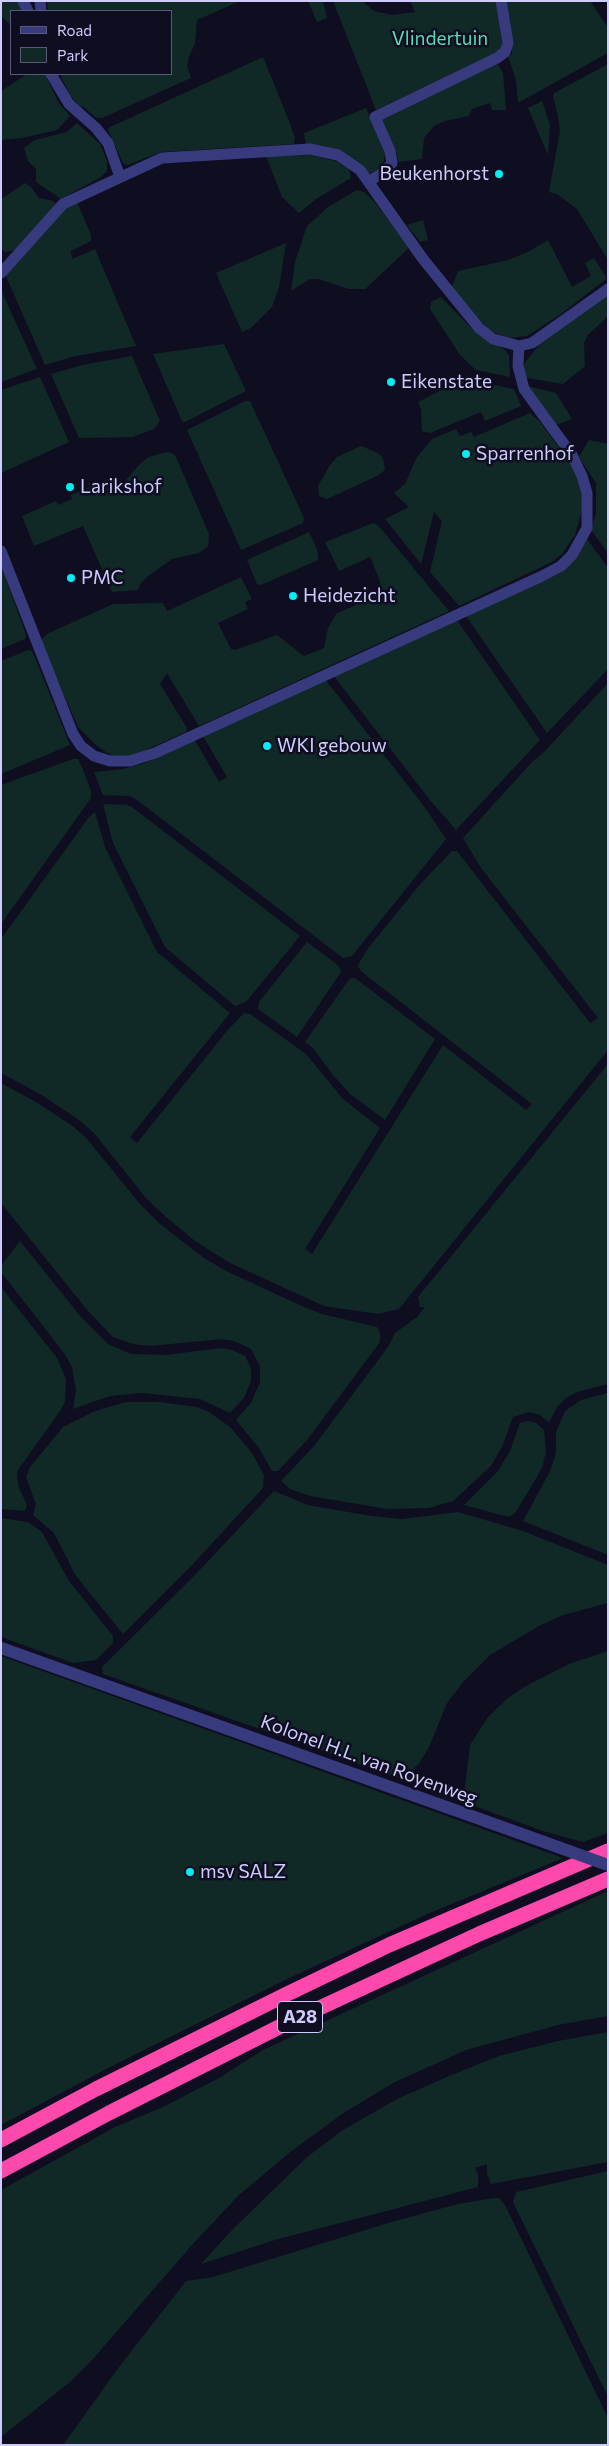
<!DOCTYPE html>
<style>
body{margin:0}
#map{position:relative;width:609px;height:2446px;overflow:hidden;background:#0f0d20;font-family:Commissioner,sans-serif}
canvas{display:block}
.frame{position:absolute;inset:0;border:2px solid #ceccfe;pointer-events:none}
.legend{position:absolute;left:10px;top:10px;width:162px;height:65px;box-sizing:border-box;background:#0f0d20;border:1px solid #5b5979;margin:0;padding:6px 9px;list-style:none;font-size:15px;color:#ceccfe}
.legend li{display:flex;align-items:center;gap:10px;height:25px}
.legend b{width:25px;border:1px solid #5b5979}
</style>
<div id="map">
<canvas width="609" height="2446"></canvas>
<div class="frame"></div>
<ul class="legend">
<li><b style="height:6px;background:#383a7e"></b>Road</li>
<li><b style="height:14px;background:#102927"></b>Park</li>
</ul>
</div>
<script>
const context = document.querySelector('canvas').getContext('2d');
context.lineJoin = 'round';
function paint(path, color) {
  context.fillStyle = color;
  context.fill(path, 'evenodd');
}
function shape(rows) {
  const path = new Path2D();
  for (const r of rows) {
    path.moveTo(r[0], r[1]);
    for (let i = 2; i < r.length; i += 2) path.lineTo(r[i], r[i + 1]);
  }
  return path;
}
function strokePath(path, color, width, dash) {
  context.strokeStyle = color;
  context.lineWidth = width;
  context.lineCap = dash ? 'butt' : 'round';
  context.setLineDash(dash || []);
  context.stroke(path);
}
function write(font, color, halo, rows, align = 'center') {
  context.font = font + ' Commissioner,sans-serif';
  context.lineWidth = 5;
  context.setLineDash([]);
  context.textBaseline = 'middle';
  context.strokeStyle = halo;
  context.fillStyle = color;
  for (const [text, x, y, turn = 0] of rows) {
    context.save();
    context.translate(x, y);
    context.rotate((+turn || 0) * Math.PI / 180);
    context.textAlign = isNaN(turn) ? turn : align;
    if (halo) context.strokeText(text, 0, 0);
    context.fillText(text, 0, 0);
    context.restore();
  }
}
paint(shape([
 [1,1,20,1,25,11,11,11,11,25,1,16],
 [47,1,240,1,197,20,195,44,189,56,187,66,191,78,102,118,96,118,84,107,79,106,70,95,60,74,171,74,171,11,48,11],
 [308,1,323,1,327,18,317,22],
 [333,1,362,1,374,11,392,15,415,12,410,1,496,1,503,47,501,51,376,110],
 [505,1,590,1,608,28,608,53,518,103,516,80,508,57,512,54],
 [263,57,289,121,295,138,294,144,161,152,127,165,123,163,108,130,110,127],
 [497,63,503,73,506,110,492,110,490,103,472,109,469,116,445,121,434,126,424,138,422,159,398,162,396,152,380,119],
 [608,64,608,260,577,209,557,194,549,192,560,131,558,116,553,96,554,93],
 [27,74,45,74,58,102,70,116,57,130,22,138,1,140,1,91],
 [542,101,550,125,548,155,528,108],
 [366,108,385,154,382,169,369,173,306,145,304,133],
 [77,123,100,144,107,161,107,171,101,177,61,199,36,182,36,169,28,161,24,148,35,140,67,132],
 [310,155,336,161,349,169,351,178,316,199,299,213,282,197,266,156],
 [25,183,31,187,39,198,53,201,57,205,15,250,5,252,1,249,1,199],
 [357,190,364,192,374,201,409,248,365,289,349,289,318,279,310,279,291,291,295,262,307,226,328,207],
 [77,202,91,235,91,241,71,251,72,259,95,249,136,346,75,356,45,365,5,274,71,203],
 [423,220,428,240,420,242,407,225],
 [548,240,572,287,591,276,585,263,594,258,606,277,605,280,561,314,527,336,508,338,490,331,451,289,458,271,505,261,528,252],
 [286,243,279,287,272,307,251,328,242,332,216,273],
 [1,290,37,369,1,382],
 [608,293,608,316,588,335,584,343,585,366,563,384,521,377,522,370,526,361,540,344],
 [441,297,472,329,505,350,509,355,510,377,476,370,460,355,430,309,431,302],
 [224,344,246,391,185,422,182,421,153,354],
 [132,356,160,421,154,429,133,437,79,438,51,374,82,365],
 [469,376,490,384,514,389,521,406,485,421,481,412,430,433,422,431,421,409,418,402],
 [40,377,69,442,1,473,1,390],
 [527,386,556,393,572,419,556,425],
 [245,401,250,401,304,518,303,523,241,550,187,430],
 [530,413,540,422,573,467,581,484,582,510,575,535,562,554,552,562,459,606,430,572,442,521,434,512,421,564,385,519,409,507,394,493,405,484,417,457,432,439,456,429,460,436,471,432,474,437],
 [589,440,608,444,608,553,591,530,596,513,596,483,579,457],
 [361,446,378,453,383,458,385,470,377,476,327,499,319,496,318,486,330,465,337,457],
 [166,452,172,453,176,457,209,534,208,546,199,553,172,559,147,577,140,584,138,590,112,592,83,526,34,546,22,516,56,501,58,505,72,499,71,495,115,476,118,489,141,463,149,457],
 [373,523,378,525,449,611,199,726,167,673,160,684,187,728,186,732,132,756,114,756,106,752,97,746,78,727,40,641,47,634,113,604,163,603,167,611,241,577,252,599,245,602,248,609,218,623,231,649,235,650,277,635,304,656,324,648,328,628,336,614,377,595,380,591,380,581,370,557,339,571,325,542],
 [309,532,317,549,318,560,261,585,257,584,247,560],
 [587,539,608,568,608,669,547,733,466,616,581,549],
 [1,566,26,635,25,639,1,649],
 [457,620,540,740,456,830,430,800,333,675],
 [28,650,32,651,36,660,70,745,1,774,1,661],
 [325,679,423,805,446,839,352,956,343,958,137,800,130,796,103,795,94,772,123,769,145,763,195,740,219,782,227,777,203,736],
 [608,683,608,1050,399,1309,378,1314,324,1306,230,1263,195,1241,166,1217,146,1198,94,1133,79,1120,40,1094,1,1073,1,939,89,817,95,812,105,847,157,952,230,1013,130,1137,137,1143,227,1031,244,1013,250,1014,306,1054,343,1099,380,1128,305,1249,312,1254,443,1045,526,1110,532,1104,362,972,358,967,359,963,369,947,422,882,452,851,457,851,590,1023,598,1018,481,868,463,838,533,761,544,752],
 [73,759,78,759,82,767,91,791,91,798,1,924,1,785],
 [103,804,127,805,132,807,300,936,246,1002,235,1006,165,947,113,843],
 [307,942,339,966,341,972,297,1037,258,1009,259,1002],
 [350,978,355,978,435,1039,385,1120,349,1093,333,1075,312,1047,305,1042],
 [608,1064,608,1384,577,1392,566,1398,558,1406,549,1422,540,1415,529,1412,513,1417,502,1447,491,1466,453,1501,428,1508,387,1509,310,1496,290,1489,281,1481,314,1446,388,1347,395,1333,417,1317,425,1307,420,1307,418,1297],
 [1,1083,36,1102,74,1127,87,1139,140,1204,160,1224,204,1258,226,1271,304,1307,322,1314,377,1327,380,1333,380,1342,307,1440,278,1471,272,1471,259,1448,236,1420,251,1403,260,1382,260,1366,251,1349,234,1341,222,1339,150,1346,133,1344,113,1337,88,1311,1,1203],
 [20,1241,81,1317,108,1344,131,1354,166,1355,221,1348,232,1350,245,1356,251,1368,251,1381,244,1398,230,1413,200,1399,142,1393,110,1396,73,1409,76,1390,72,1367,64,1353,1,1272,1,1266],
 [1,1287,57,1358,66,1379,65,1402,60,1411,18,1470,17,1477,19,1488,27,1505,25,1511,1,1509],
 [608,1393,608,1555,523,1521,550,1471,556,1453,556,1432,565,1411,581,1400],
 [126,1402,160,1402,197,1407,209,1412,230,1427,252,1453,264,1475,263,1488,193,1564,123,1634,76,1576,54,1533,33,1515,36,1504,26,1477,30,1467,63,1427,95,1411],
 [528,1421,536,1423,544,1430,546,1452,542,1468,516,1512,509,1517,464,1505,498,1471,510,1451,520,1423],
 [274,1491,308,1505,371,1516,402,1519,458,1512,523,1531,608,1565,608,1603,563,1615,539,1626,490,1655,464,1681,447,1703,429,1747,420,1762,410,1772,399,1778,103,1674,102,1667,196,1574],
 [1,1518,28,1522,42,1532,69,1581,113,1636,113,1643,96,1660,73,1663,1,1637],
 [608,1651,608,1833,583,1842,543,1831,463,1802,470,1745,488,1717,508,1698,524,1687,569,1664],
 [1,1656,249,1745,563,1858,425,1915,287,1979,108,2068,1,2125],
 [608,1891,608,2016,558,2025,466,2050,393,2083,342,2114,289,2153,238,2196,192,2245,92,2360,70,2382,1,2437,1,2190,115,2127,163,2107,219,2078,263,2050],
 [608,2032,608,2162,491,2184,487,2174,487,2164,475,2168,478,2174,478,2187,275,2240,201,2264,231,2231,307,2157,343,2130,397,2099,449,2076,499,2056,558,2041],
 [608,2171,608,2397,513,2202,516,2192],
 [494,2198,499,2198,505,2205,608,2418,608,2445,63,2445,119,2367,186,2281,213,2277,395,2221,458,2204]
]), '#102927');
strokePath(shape([
 [23,1,28,11],
 [40,1,41,11],
 [51,74,69,104,96,128,108,143,120,177],
 [369,181,383,173,392,163,390,151,375,117,497,58,505,52,508,43,501,1],
 [1,273,63,204,162,158,310,149,338,155,360,170,423,259,479,328,493,339,519,346,532,343,608,289],
 [1,551,73,734,81,746,94,756,110,761,130,761,155,753,540,577,561,566,572,555,587,528,587,493,582,476,572,455,524,389,518,366,519,346]
]), '#383a7e', 11);
strokePath(shape([
 [1,1648,519,1833]
]), '#383a7e', 12);
strokePath(shape([
 [1,2140,96,2089,285,1995,389,1945,608,1851],
 [1,2171,109,2113,287,2023,479,1934,608,1879]
]), '#fd48ac', 15);
strokePath(shape([
 [519,1833,608,1865]
]), '#383a7e', 12);
for (const [x, y, r, color] of [
 [499,174,5,"#03edf4"],
 [391,382,5,"#03edf4"],
 [466,454,5,"#03edf4"],
 [70,487,5,"#03edf4"],
 [71,578,5,"#03edf4"],
 [293,596,5,"#03edf4"],
 [267,746,5,"#03edf4"],
 [190,1872,5,"#03edf4"]
]) {
  const dot = new Path2D();
  dot.arc(x, y, r, 0, 2 * Math.PI);
  context.fillStyle = color;
  context.fill(dot);
  strokePath(dot, '#0f0d20', 2);
}
for (const [x, y, w] of [
 [300,2017,45]
]) {
  const box = new Path2D();
  box.roundRect(x - w / 2, y - 15.5, w, 31, 4);
  context.fillStyle = '#0f0d20';
  context.fill(box);
  strokePath(box, '#ceccfe', 1);
}
write('bold 18px', '#ceccfe', null, [
 ["A28",300,2017]
]);
write('19px', '#59ddb3', '#0f0d20', [
 ["Vlindertuin",440,39]
]);
write('19px', '#ceccfe', '#0f0d20', [
 ["Beukenhorst",489,174,"right"],
 ["Eikenstate",401,382],
 ["Sparrenhof",476,454],
 ["Larikshof",80,487],
 ["PMC",81,578],
 ["Heidezicht",303,596],
 ["WKI gebouw",277,746],
 ["msv SALZ",200,1872]
], 'left');
write('19px', '#ceccfe', '#0f0d20', [
 ["Kolonel H.L. van Royenweg",369,1760,20]
]);
</script>
